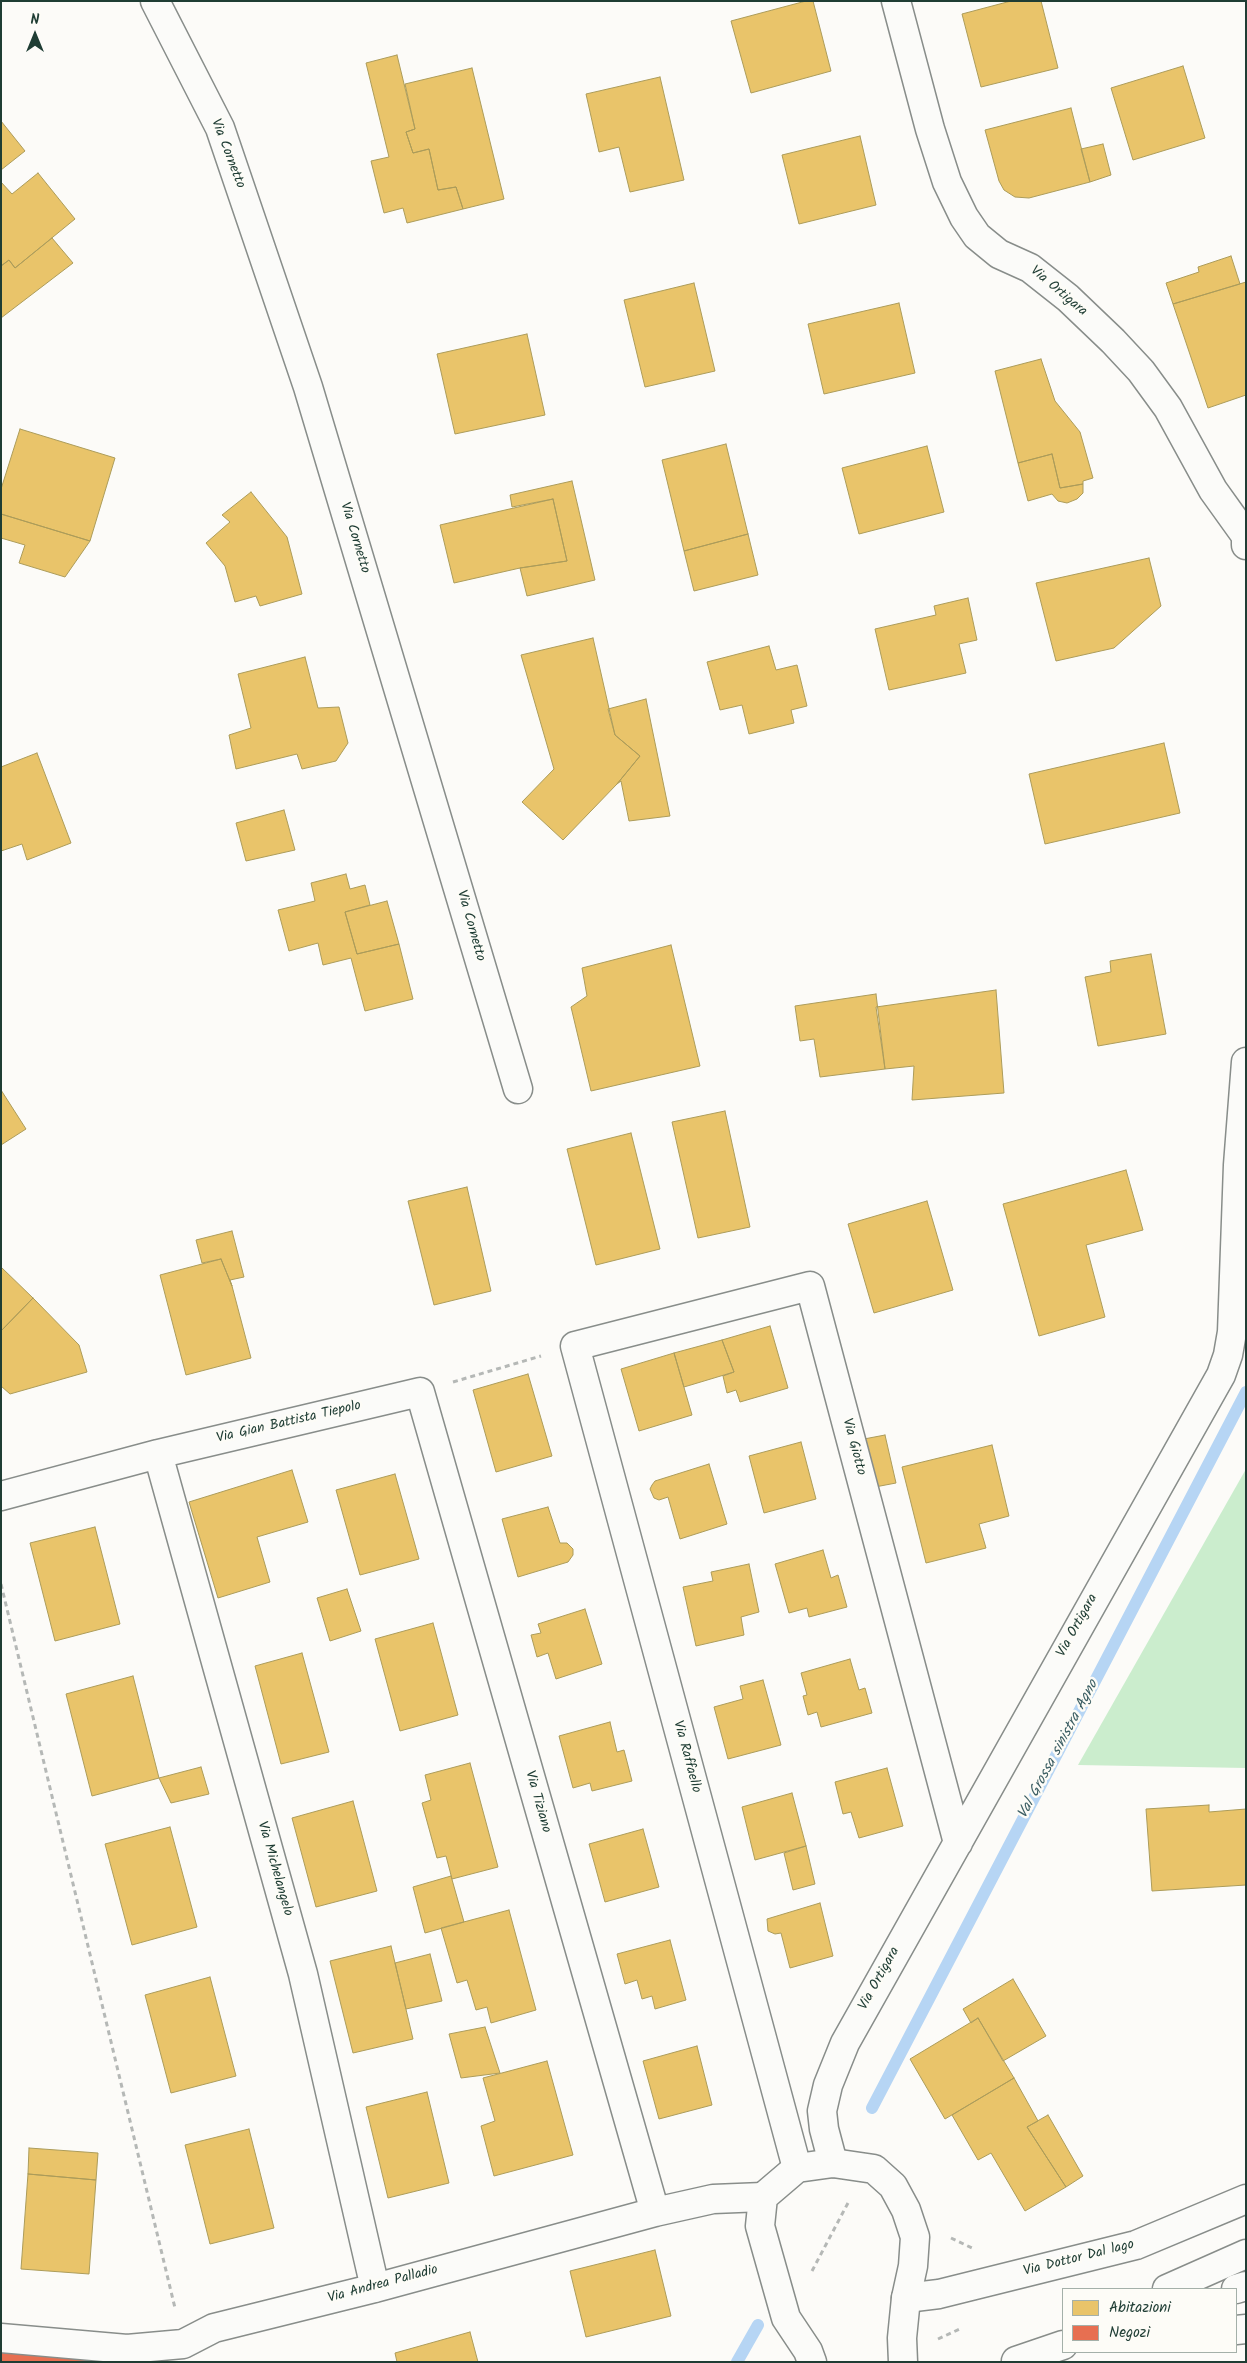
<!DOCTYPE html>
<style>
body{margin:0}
#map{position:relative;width:1247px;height:2363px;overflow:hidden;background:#fcfbf8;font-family:Kalam,sans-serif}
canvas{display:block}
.frame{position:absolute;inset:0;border:2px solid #1f3d34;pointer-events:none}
.legend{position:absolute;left:1062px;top:2288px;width:175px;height:65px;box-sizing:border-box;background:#fdfcf7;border:1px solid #a4b0a9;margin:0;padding:6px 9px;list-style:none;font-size:15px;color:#1f3d34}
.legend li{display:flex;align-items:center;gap:10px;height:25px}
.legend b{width:25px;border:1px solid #a4b0a9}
.north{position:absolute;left:10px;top:10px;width:50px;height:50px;-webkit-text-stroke:4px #fdfcf7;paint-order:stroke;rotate:0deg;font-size:14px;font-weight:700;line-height:20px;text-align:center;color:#1f3d34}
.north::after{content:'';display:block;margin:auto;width:18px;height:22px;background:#1f3d34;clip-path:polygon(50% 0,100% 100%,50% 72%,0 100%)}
</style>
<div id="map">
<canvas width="1247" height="2363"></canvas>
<div class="frame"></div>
<ul class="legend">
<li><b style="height:14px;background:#e9c46a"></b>Abitazioni</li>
<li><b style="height:14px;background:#e76f51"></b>Negozi</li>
</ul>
<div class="north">N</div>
</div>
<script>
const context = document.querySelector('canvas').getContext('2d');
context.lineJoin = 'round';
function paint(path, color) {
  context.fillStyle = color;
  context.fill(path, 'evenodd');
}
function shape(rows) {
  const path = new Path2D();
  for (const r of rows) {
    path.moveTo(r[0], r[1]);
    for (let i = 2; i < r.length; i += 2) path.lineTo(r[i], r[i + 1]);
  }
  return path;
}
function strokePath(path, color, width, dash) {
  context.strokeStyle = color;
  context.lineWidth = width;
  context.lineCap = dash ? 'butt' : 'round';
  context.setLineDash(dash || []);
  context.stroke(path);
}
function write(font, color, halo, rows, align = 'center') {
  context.font = font + ' Kalam,sans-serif';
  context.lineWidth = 5;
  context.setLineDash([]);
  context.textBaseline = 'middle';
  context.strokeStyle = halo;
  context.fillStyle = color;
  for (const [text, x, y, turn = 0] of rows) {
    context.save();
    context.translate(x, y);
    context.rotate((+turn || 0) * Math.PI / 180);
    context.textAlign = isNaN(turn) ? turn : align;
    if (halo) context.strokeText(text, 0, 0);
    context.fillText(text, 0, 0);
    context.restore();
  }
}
paint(shape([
 [1246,1469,1246,1768,1078,1765]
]), '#cbedcd');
const homes = shape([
 [806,1,813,1,831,71,751,93,731,21,806,1],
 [1011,1,1041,1,1058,68,981,87,962,14,1011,1],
 [397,55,415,129,406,132,413,153,429,149,438,190,456,187,463,209,407,223,403,208,384,213,371,161,389,157,366,63,397,55],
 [1183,66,1205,138,1133,160,1111,88,1183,66],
 [472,68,504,199,463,209,456,187,438,190,429,149,413,153,406,132,415,129,405,84,472,68],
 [660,77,684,180,630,192,619,147,599,152,586,94,660,77],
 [1071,108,1090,182,1029,198,1015,197,1004,190,999,181,985,130,1071,108],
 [1,121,25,151,1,170,1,121],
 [860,136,876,205,799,224,782,155,860,136],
 [1103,144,1111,175,1090,182,1081,149,1103,144],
 [38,173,75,219,15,268,9,260,1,266,1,182,12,194,38,173],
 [52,238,73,263,1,318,1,266,9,260,15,268,52,238],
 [1231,256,1240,284,1173,304,1166,283,1199,272,1198,267,1231,256],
 [1246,282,1246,395,1208,408,1173,304,1246,282],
 [694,283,715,371,645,387,624,300,694,283],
 [899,303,915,373,824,394,808,324,899,303],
 [527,334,545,415,455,434,437,354,527,334],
 [1041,359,1055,401,1080,432,1093,478,1083,481,1083,484,1060,488,1052,454,1018,463,995,371,1041,359],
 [20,429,115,458,90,541,1,514,1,489,20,429],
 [726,444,748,534,684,551,662,460,726,444],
 [927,446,944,512,859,534,842,468,927,446],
 [1052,454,1060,488,1083,484,1083,493,1077,499,1067,503,1058,501,1052,494,1028,501,1018,463,1052,454],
 [572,481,595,580,527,596,520,568,567,561,553,499,512,507,510,495,572,481],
 [251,492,287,537,302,594,260,606,256,596,235,602,225,566,206,543,230,522,222,515,251,492],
 [553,499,567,561,520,568,454,583,440,525,553,499],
 [1,514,90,541,65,577,19,563,25,545,1,538,1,514],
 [748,534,758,575,694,591,684,551,748,534],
 [1149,558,1161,606,1114,648,1056,661,1036,583,1149,558],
 [968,598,977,640,959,644,966,673,889,690,875,629,936,615,934,606,968,598],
 [593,638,615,735,640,756,617,784,563,840,522,802,554,769,521,655,593,638],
 [769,646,776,670,797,665,807,706,791,710,794,723,749,734,742,705,720,710,707,662,769,646],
 [305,657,318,708,339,707,348,743,336,761,302,769,297,754,236,769,229,735,251,728,238,674,305,657],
 [646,699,670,816,629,821,621,781,617,784,640,756,615,735,608,709,646,699],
 [1164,743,1180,813,1045,844,1029,774,1164,743],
 [37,753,71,843,27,860,22,844,1,851,1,767,37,753],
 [284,810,295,850,246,861,236,823,284,810],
 [346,874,350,889,365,885,370,905,345,912,357,954,399,944,413,999,365,1011,351,958,323,965,318,943,289,951,278,910,315,901,311,883,346,874],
 [387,901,399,944,357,954,345,912,387,901],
 [671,945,700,1066,591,1091,571,1007,587,996,582,968,671,945],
 [1151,954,1166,1034,1098,1046,1085,977,1111,972,1110,961,1151,954],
 [996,990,1004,1093,912,1100,914,1066,885,1069,876,1007,996,990],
 [876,994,885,1069,820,1077,814,1039,800,1041,795,1006,876,994],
 [1,1090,26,1129,1,1145,1,1090],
 [725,1111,750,1227,698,1238,672,1122,725,1111],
 [631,1133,660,1249,596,1265,567,1149,631,1133],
 [1126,1170,1143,1230,1086,1245,1105,1317,1039,1336,1003,1204,1126,1170],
 [467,1187,491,1291,434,1305,408,1201,467,1187],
 [927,1201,953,1290,874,1313,848,1224,927,1201],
 [232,1231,244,1277,230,1280,232,1286,221,1259,202,1263,196,1240,232,1231],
 [221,1259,232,1286,251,1358,186,1375,160,1275,221,1259],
 [1,1267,33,1298,1,1331,1,1267],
 [33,1298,79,1345,87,1372,10,1394,1,1386,1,1331,33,1298],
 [770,1326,788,1388,740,1402,736,1390,727,1393,723,1376,734,1372,722,1340,770,1326],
 [722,1340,734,1372,684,1387,674,1353,722,1340],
 [674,1353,692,1415,639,1431,621,1369,674,1353],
 [528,1374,552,1456,496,1472,473,1390,528,1374],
 [885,1435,896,1483,875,1487,864,1439,885,1435],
 [801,1442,816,1499,764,1513,749,1456,801,1442],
 [992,1445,1009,1516,979,1524,986,1548,926,1563,902,1467,992,1445],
 [709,1464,727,1524,680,1539,668,1497,659,1500,654,1498,650,1489,652,1485,655,1481,709,1464],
 [292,1470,308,1522,257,1537,270,1582,218,1598,189,1502,292,1470],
 [395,1474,419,1559,360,1575,336,1490,395,1474],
 [548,1507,560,1543,567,1543,573,1549,573,1555,568,1562,518,1577,502,1519,548,1507],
 [95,1527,120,1624,55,1641,30,1543,95,1527],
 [823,1550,831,1578,838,1575,847,1607,809,1617,807,1608,789,1613,775,1564,823,1550],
 [749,1564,759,1612,741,1617,744,1635,696,1646,683,1587,713,1581,711,1572,749,1564],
 [347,1589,361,1631,330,1641,317,1598,347,1589],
 [585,1609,602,1664,556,1679,548,1653,537,1657,531,1635,541,1633,538,1624,585,1609],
 [433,1623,458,1715,400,1731,375,1639,433,1623],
 [302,1653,329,1752,281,1764,255,1666,302,1653],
 [850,1659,859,1690,865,1688,872,1713,821,1727,817,1712,808,1715,803,1696,807,1695,801,1673,850,1659],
 [133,1676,159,1778,92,1796,66,1694,133,1676],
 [763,1680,781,1745,728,1759,714,1707,743,1699,740,1686,763,1680],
 [610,1722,617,1752,624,1750,632,1781,592,1791,590,1783,573,1788,559,1736,610,1722],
 [470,1763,498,1867,452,1879,446,1856,437,1858,422,1803,431,1800,425,1775,470,1763],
 [201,1767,209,1794,171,1803,159,1778,201,1767],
 [887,1768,903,1826,859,1838,851,1812,843,1814,835,1782,887,1768],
 [792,1793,806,1846,755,1860,742,1807,792,1793],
 [353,1801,377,1891,316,1907,292,1818,353,1801],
 [1209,1805,1209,1812,1246,1809,1246,1885,1152,1891,1146,1809,1209,1805],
 [170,1827,197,1927,132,1945,105,1844,170,1827],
 [643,1829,659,1887,605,1902,589,1844,643,1829],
 [806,1846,815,1884,793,1890,784,1853,806,1846],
 [451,1876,464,1922,425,1933,413,1887,451,1876],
 [820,1903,833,1956,790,1968,781,1933,775,1934,768,1931,767,1919,820,1903],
 [509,1910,536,2010,491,2023,487,2007,476,2010,467,1980,457,1983,441,1928,509,1910],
 [670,1940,686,2000,655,2009,652,1996,642,1999,637,1980,625,1984,617,1954,670,1940],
 [391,1946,413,2039,353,2053,330,1961,391,1946],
 [430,1954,442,2001,406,2009,395,1963,430,1954],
 [210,1977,236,2076,171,2093,145,1995,210,1977],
 [1013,1979,1046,2036,1003,2061,978,2018,971,2023,963,2009,1013,1979],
 [978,2018,1014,2078,945,2119,910,2059,978,2018],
 [485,2027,500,2073,461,2078,449,2034,485,2027],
 [697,2046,712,2105,659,2119,643,2061,697,2046],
 [547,2061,573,2155,494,2176,481,2126,495,2121,483,2078,547,2061],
 [1014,2078,1038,2121,1027,2127,1066,2187,1025,2211,991,2153,978,2160,952,2115,1014,2078],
 [427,2092,449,2183,388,2198,366,2107,427,2092],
 [1048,2115,1083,2176,1066,2187,1027,2127,1048,2115],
 [249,2129,274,2228,210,2244,185,2145,249,2129],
 [29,2148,98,2153,96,2180,28,2174,29,2148],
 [28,2174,96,2180,89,2274,21,2269,28,2174],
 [655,2250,671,2316,586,2337,570,2271,655,2250],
 [470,2332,478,2362,397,2362,395,2353,470,2332]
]);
paint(homes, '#e9c46a');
strokePath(homes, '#ac9c5a', 1);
const shops = shape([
 [1,2352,144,2362,1,2362,1,2352]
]);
paint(shops, '#e76f51');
strokePath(shops, '#ab6048', 1);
strokePath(shape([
 [872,2108,1246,1392],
 [737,2362,758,2325]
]), '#b6d5f4', 12);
const minor = shape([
 [155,1,220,128,308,387,518,1089],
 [896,1,930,129,947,182,964,217,977,236,999,254,1030,268,1068,298,1113,341,1141,371,1168,408,1213,490,1246,536,1246,545],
 [158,1454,303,1974,375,2288],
 [1,1496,158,1454,420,1392,655,2212],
 [833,2163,824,2129,822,2111,828,2085,845,2043,1221,1375,1228,1355,1232,1332,1238,1165,1246,1062],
 [797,2168,575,1346,810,1286,958,1843],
 [906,2298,939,2294,1136,2245,1246,2199],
 [1,2338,127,2349,183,2344,214,2328,375,2288,655,2212,713,2199,763,2197]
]);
const tertiary = shape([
 [812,2362,808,2351,786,2318,760,2226,763,2197,797,2168,833,2163,874,2169,893,2186,906,2210,915,2237,913,2266,906,2298,902,2338,903,2362]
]);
const primary = shape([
 [1167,2289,1246,2254],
 [1236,2330,1246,2329]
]);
const trunk = shape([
 [1236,2289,1246,2286],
 [1016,2361,1063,2345]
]);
strokePath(minor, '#888d8a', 31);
strokePath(tertiary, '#888d8a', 31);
strokePath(primary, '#888d8a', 31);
strokePath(trunk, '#888d8a', 31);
strokePath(shape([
 [453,1382,541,1356],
 [1,1584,175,2308],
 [951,2238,972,2248],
 [812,2271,849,2201],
 [938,2339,962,2328]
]), '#b5b8b6', 3, [5, 4]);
strokePath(minor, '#fbfbf9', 28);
strokePath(tertiary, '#fbfbf9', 28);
strokePath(primary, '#fbfbf9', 28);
strokePath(trunk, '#fbfbf9', 28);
write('14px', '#1f3d34', '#fdfcf7', [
 ["Via Cornetto",227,154,69],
 ["Via Ortigara",1058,292,40],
 ["Via Cornetto",354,538,73],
 ["Via Cornetto",470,926,74],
 ["Via Gian Battista Tiepolo",289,1423,-13],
 ["Via Giotto",853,1447,75],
 ["Via Ortigara",1078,1626,-61],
 ["Via Raffaello",686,1757,75],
 ["Via Tiziano",537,1802,74],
 ["Via Michelangelo",274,1869,74],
 ["Via Ortigara",880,1979,-61],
 ["Via Dottor Dal lago",1079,2259,-14],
 ["Via Andrea Palladio",383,2285,-15]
]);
write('italic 15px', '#3d5f64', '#fdfcf7', [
 ["Val Grossa sinistra Agno",1059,1750,-62]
]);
</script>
